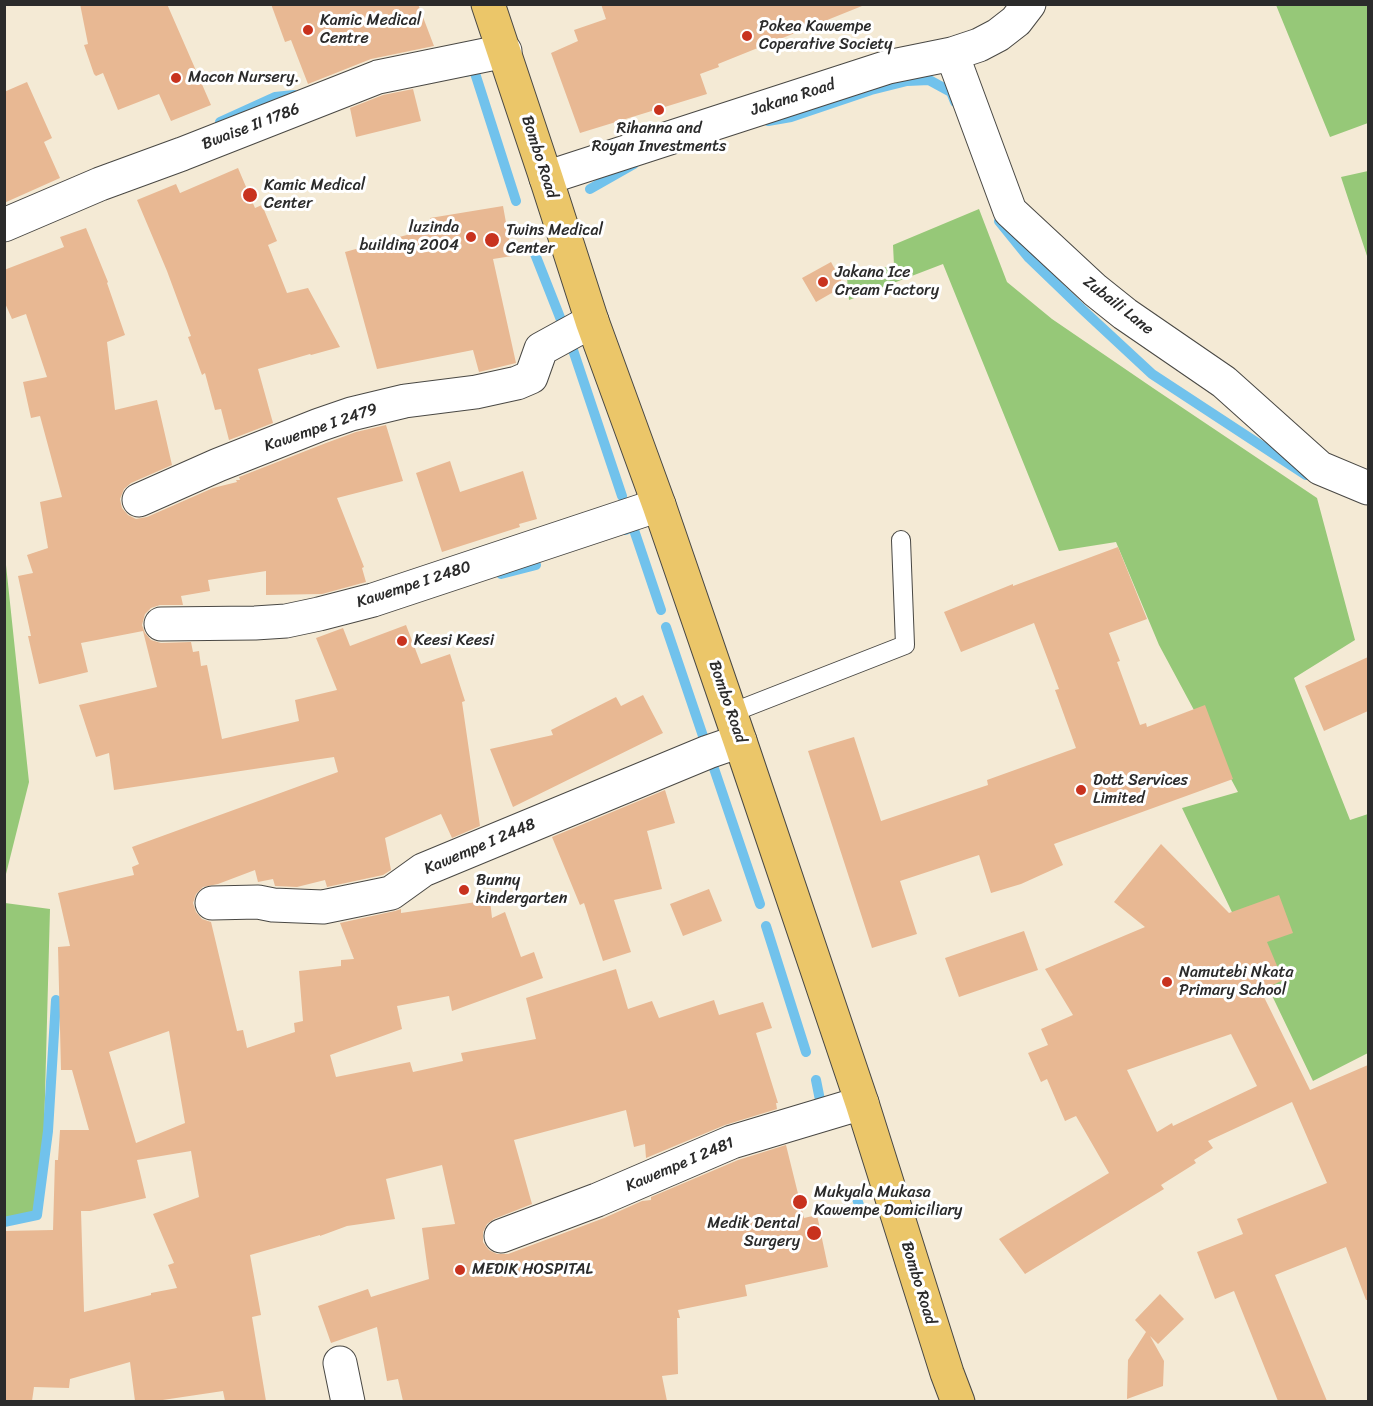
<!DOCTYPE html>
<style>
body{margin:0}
#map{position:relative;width:1373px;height:1406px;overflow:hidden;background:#f4ead5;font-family:Sriracha,sans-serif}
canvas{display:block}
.frame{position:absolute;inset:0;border:6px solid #2b2b2b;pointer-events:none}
</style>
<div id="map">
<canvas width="1373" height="1406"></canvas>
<div class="frame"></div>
</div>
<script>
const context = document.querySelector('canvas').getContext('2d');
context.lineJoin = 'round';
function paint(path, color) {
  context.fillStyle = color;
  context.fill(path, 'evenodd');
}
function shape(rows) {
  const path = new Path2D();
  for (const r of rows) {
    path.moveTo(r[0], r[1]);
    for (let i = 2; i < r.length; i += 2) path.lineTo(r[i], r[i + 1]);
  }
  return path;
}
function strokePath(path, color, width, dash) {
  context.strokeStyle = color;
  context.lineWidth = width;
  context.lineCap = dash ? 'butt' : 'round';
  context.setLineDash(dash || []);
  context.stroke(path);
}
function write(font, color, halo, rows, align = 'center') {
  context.font = font + ' Sriracha,sans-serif';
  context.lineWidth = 6;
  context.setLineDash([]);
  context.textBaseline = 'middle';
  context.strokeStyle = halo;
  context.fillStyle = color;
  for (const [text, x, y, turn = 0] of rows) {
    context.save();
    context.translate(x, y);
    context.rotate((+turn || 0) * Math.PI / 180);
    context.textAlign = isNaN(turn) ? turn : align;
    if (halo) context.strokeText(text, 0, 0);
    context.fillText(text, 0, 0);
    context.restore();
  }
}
paint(shape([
 [1276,5,1368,5,1368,123,1330,137],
 [1368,171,1368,259,1341,177],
 [979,209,1007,282,1052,319,1153,388,1317,498,1355,640,1294,678,1350,820,1368,814,1368,1053,1313,1081,1182,808,1238,792,1159,645,1116,542,1059,551,943,264,849,300,847,278,894,265,893,245],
 [4,565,6,565,29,782,5,878],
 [5,903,50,909,42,1207,39,1217,5,1217]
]), '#96c878');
strokePath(shape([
 [464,72,474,70,516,201],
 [768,121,791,117,871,90,907,81,929,80,951,92,955,102],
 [220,122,275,97,294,95],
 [590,189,634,164],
 [999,221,1029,258,1083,310,1152,374,1306,475],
 [533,249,563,325],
 [571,344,622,496],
 [625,530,633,527,661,610],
 [501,574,536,565],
 [666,627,760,904],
 [766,926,806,1052],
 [816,1080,820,1100],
 [855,1193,861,1211],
 [4,1222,37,1215,48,1131,56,1000]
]), '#71c2ec', 10);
paint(shape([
 [80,4,167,4,211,105,171,121,159,94,118,110,103,73,96,76,94,74,84,45,88,44],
 [271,4,418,4,434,46,371,59,308,84,291,40,285,42],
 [601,4,862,4,862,6,718,64,719,67,700,74,707,94,580,133,551,53,578,41,574,30,606,19],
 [27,82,52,138,44,142,60,178,4,203,4,92],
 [413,89,421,121,356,137,350,108,383,95],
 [238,168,255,208,262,205,277,241,268,245,287,293,308,288,340,347,311,355,310,354,258,369,273,423,229,440,221,409,215,410,205,373,202,375,188,337,191,336,167,271,137,200,176,184,180,193],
 [503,206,512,256,493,259,516,363,479,372,473,350,377,369,345,252,432,228,430,218],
 [86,228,108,282,107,283,125,335,107,342,115,410,157,400,172,465,131,483,124,489,120,499,122,508,128,515,136,519,147,517,213,488,237,482,236,480,240,480,239,477,326,443,356,432,386,425,403,481,337,498,364,567,362,568,366,582,322,594,266,595,266,571,208,580,210,591,181,596,183,605,160,605,151,608,145,614,142,625,145,633,151,640,161,643,191,642,193,652,199,651,201,666,207,665,222,739,299,721,295,700,337,690,316,638,343,628,350,646,406,625,421,664,450,654,465,701,462,702,480,826,452,838,441,814,385,838,391,870,383,875,327,887,325,880,297,887,275,886,273,879,258,882,255,870,218,884,203,887,196,894,193,903,196,912,202,919,211,922,237,1031,243,1030,247,1048,295,1032,294,1023,303,1021,299,971,341,966,341,960,354,959,340,923,395,911,401,909,401,913,490,900,492,918,505,912,521,957,534,952,543,978,452,1011,449,996,397,1006,402,1029,330,1055,336,1077,410,1062,413,1072,463,1061,461,1053,536,1039,526,998,616,969,628,1009,652,1001,659,1018,714,1000,719,1015,763,1002,772,1028,756,1033,778,1103,776,1103,777,1109,725,1125,646,1158,645,1144,634,1147,626,1110,514,1140,532,1204,494,1219,487,1224,483,1232,483,1242,489,1250,497,1254,508,1254,604,1218,642,1201,651,1200,651,1197,738,1160,786,1145,804,1218,817,1215,828,1267,745,1285,747,1296,678,1310,680,1318,677,1318,678,1374,662,1376,667,1401,403,1401,398,1379,387,1381,377,1327,331,1343,318,1306,368,1289,371,1297,429,1279,422,1228,455,1224,442,1165,386,1179,395,1219,347,1226,320,1236,320,1235,250,1255,261,1315,252,1317,266,1401,225,1401,223,1391,156,1401,135,1401,130,1362,70,1379,69,1388,34,1387,32,1401,4,1401,4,1231,53,1230,55,1160,58,1160,60,1130,89,1130,72,1070,61,1070,58,947,70,946,58,893,134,875,132,867,139,864,132,847,338,772,334,757,114,790,109,753,96,757,79,705,157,687,143,631,81,643,88,672,39,684,28,636,31,636,18,576,33,573,27,555,48,548,40,502,62,497,40,416,31,418,23,382,47,377,26,314,12,319,4,301,4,270,64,247,60,237],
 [169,1031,185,1123,136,1143,109,1052],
 [191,1151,199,1197,153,1214,174,1263,168,1265,177,1288,151,1293,151,1295,84,1312,81,1211,90,1211,146,1198,137,1160],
 [831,262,844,286,816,302,802,278],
 [450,461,460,492,523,471,537,519,519,524,520,527,442,552,416,473],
 [1118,547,1147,619,1109,633,1120,661,1117,662,1140,725,1146,723,1147,727,1205,705,1233,779,1054,844,1063,865,1021,884,991,893,979,855,900,881,917,934,872,948,808,751,854,737,881,821,988,785,987,780,1076,748,1055,690,1059,689,1034,623,961,652,944,612,1013,584,1013,586],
 [1368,657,1368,711,1324,731,1305,686],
 [643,695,663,733,513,807,490,749,553,735,551,730,616,697,621,706],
 [665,790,675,823,647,831,662,889,614,900,631,952,603,961,584,903,580,905,552,837],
 [1161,844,1229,913,1279,895,1293,933,1267,942,1283,980,1261,991,1310,1090,1368,1065,1368,1300,1366,1300,1346,1247,1275,1275,1327,1401,1278,1401,1234,1291,1215,1299,1197,1252,1243,1234,1237,1219,1327,1183,1292,1102,1208,1141,1213,1148,1194,1160,1196,1163,1161,1185,1164,1189,1025,1274,999,1239,1109,1173,1076,1116,1065,1121,1047,1079,1041,1082,1028,1053,1048,1045,1041,1029,1073,1015,1045,969,1145,927,1114,902],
 [1231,1034,1257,1086,1173,1126,1172,1123,1157,1132,1127,1070],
 [709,889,722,921,683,936,670,904],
 [1024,931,1038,970,959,997,945,958],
 [1160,1294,1184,1319,1158,1344,1150,1336,1164,1361,1163,1386,1127,1399,1128,1360,1146,1332,1135,1320]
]), '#e8b893');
const service = shape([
 [731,713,905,645,901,540]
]);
const minor = shape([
 [952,54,1010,211,1095,290,1125,314,1224,382,1320,468,1368,488],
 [546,178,888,67,952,54,979,45,998,35,1016,21,1029,4],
 [4,225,100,184,182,154,378,77,505,51],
 [139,500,218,465,319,425,351,414,405,401,476,392,517,383,531,377,541,349,592,321],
 [161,624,255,623,286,621,319,614,373,600,659,505],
 [212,903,258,902,273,905,323,907,391,893,423,870,708,752,740,741],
 [501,1236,597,1200,732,1142,862,1103],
 [340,1363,348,1402]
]);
const primary = shape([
 [488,4,546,178,592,321,659,505,740,741,862,1103,947,1373,958,1402]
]);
strokePath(service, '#494844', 20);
strokePath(minor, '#494844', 35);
strokePath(primary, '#494844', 35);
strokePath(service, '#fff', 18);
strokePath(minor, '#fff', 33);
strokePath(primary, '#ebc669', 33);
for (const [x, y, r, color] of [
 [308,30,6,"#c8321e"],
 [747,36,6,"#c8321e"],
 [176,78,6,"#c8321e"],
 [659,110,6,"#c8321e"],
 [250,195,8,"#c8321e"],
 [471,237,6,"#c8321e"],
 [492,240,8,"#c8321e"],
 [823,282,6,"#c8321e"],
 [402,641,6,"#c8321e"],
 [1081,790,6,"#c8321e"],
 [464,890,6,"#c8321e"],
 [1167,982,6,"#c8321e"],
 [800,1202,8,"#c8321e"],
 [814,1233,8,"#c8321e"],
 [460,1270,6,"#c8321e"]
]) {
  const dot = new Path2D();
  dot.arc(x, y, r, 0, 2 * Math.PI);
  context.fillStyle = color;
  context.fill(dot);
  strokePath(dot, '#fff', 2);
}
write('16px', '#2b2b2b', '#fff', [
 ["Kamic Medical",320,21],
 ["Centre",320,39],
 ["Pokea Kawempe",759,27],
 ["Coperative Society",759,45],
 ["Macon Nursery.",188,78],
 ["Rihanna and",659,129,"center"],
 ["Royan Investments",659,147,"center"],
 ["Kamic Medical",264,186],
 ["Center",264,204],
 ["luzinda",459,228,"right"],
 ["building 2004",459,246,"right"],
 ["Twins Medical",506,231],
 ["Center",506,249],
 ["Jakana Ice",835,273],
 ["Cream Factory",835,291],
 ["Keesi Keesi",414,641],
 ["Dott Services",1093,781],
 ["Limited",1093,799],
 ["Bunny",476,881],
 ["kindergarten",476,899],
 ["Namutebi Nkata",1179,973],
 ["Primary School",1179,991],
 ["Mukyala Mukasa",814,1193],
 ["Kawempe Domiciliary",814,1211],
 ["Medik Dental",800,1224,"right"],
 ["Surgery",800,1242,"right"],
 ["MEDIK HOSPITAL",472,1270]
], 'left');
write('16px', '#2b2b2b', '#fff', [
 ["Jakana Road",793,98,-18],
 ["Bwaise II 1786",251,127,-21],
 ["Bombo Road",539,157,72],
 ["Zubaili Lane",1118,306,38],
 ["Kawempe I 2479",321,428,-19],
 ["Kawempe I 2480",414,585,-18],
 ["Bombo Road",727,702,71],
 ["Kawempe I 2448",480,847,-23],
 ["Kawempe I 2481",680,1165,-23],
 ["Bombo Road",918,1283,73]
]);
</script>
